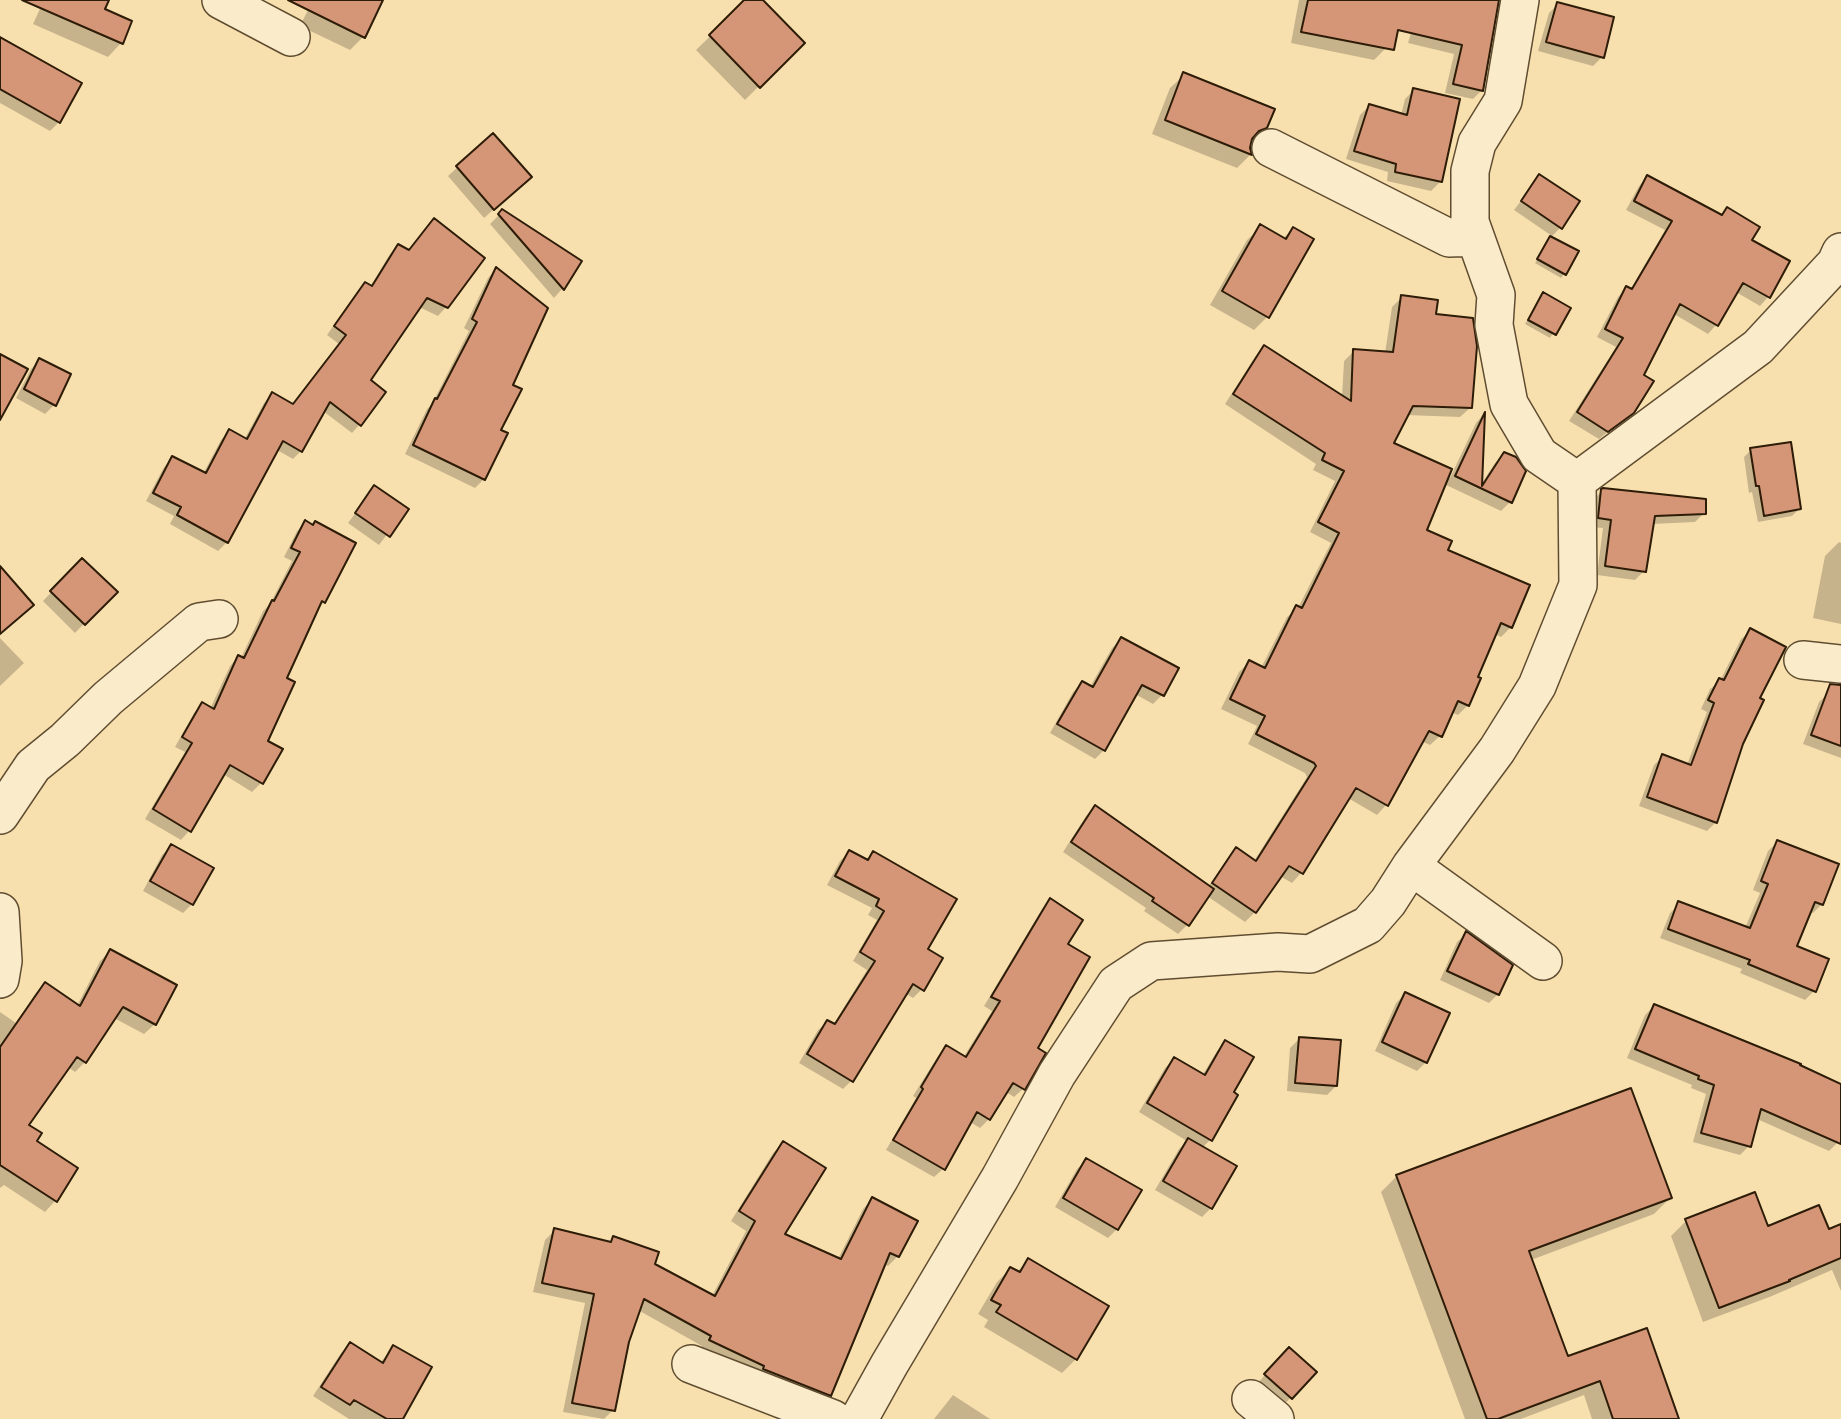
<!DOCTYPE html>
<style>
body{margin:0}
canvas{display:block;background:#f8e0ae}
</style>
<canvas width="1841" height="1419"></canvas>
<script>
const context = document.querySelector('canvas').getContext('2d');
context.lineJoin = 'round';
function paint(path, color) {
  context.fillStyle = color;
  context.fill(path, 'evenodd');
}
function shape(rows) {
  const path = new Path2D();
  for (const r of rows) {
    path.moveTo(r[0], r[1]);
    for (let i = 2; i < r.length; i += 2) path.lineTo(r[i], r[i + 1]);
  }
  return path;
}
function strokePath(path, color, width, dash) {
  context.strokeStyle = color;
  context.lineWidth = width;
  context.lineCap = dash ? 'butt' : 'round';
  context.setLineDash(dash || []);
  context.stroke(path);
}
paint(shape([
 [44,0,107,0,102,10,121,43,108,57,33,24],
 [313,0,381,0,363,37,350,50,300,26],
 [747,0,760,0,802,43,745,100,696,50],
 [1299,0,1393,0,1386,48,1374,60,1291,43],
 [1421,0,1497,0,1482,90,1473,99,1445,93,1454,54,1408,43],
 [1558,4,1602,57,1593,66,1538,51,1549,13],
 [0,39,59,122,50,131,0,103],
 [1184,75,1266,127,1250,142,1250,155,1237,168,1152,134,1170,88],
 [1414,90,1458,100,1440,182,1431,191,1387,181,1388,172,1346,159,1360,115,1369,106,1401,115,1405,99],
 [493,135,520,186,484,218,448,176],
 [1540,176,1561,227,1552,236,1514,210],
 [1647,177,1721,216,1728,209,1750,240,1788,262,1768,297,1760,306,1736,292,1716,325,1708,334,1674,314,1642,376,1633,411,1599,439,1569,421,1616,347,1597,337,1618,297,1627,288,1630,290,1665,230,1626,210,1639,186],
 [503,211,580,261,562,289,554,298,490,224],
 [1261,227,1282,239,1293,229,1267,317,1254,330,1210,305,1247,240],
 [426,229,446,307,438,316,419,307,369,381,360,424,352,433,323,411,301,451,293,459,277,450,227,542,218,551,170,524,174,516,146,501,164,467,173,458,203,474,221,440,229,431,244,440,264,403,272,395,292,406,339,344,327,335,357,292,365,284,370,287,390,254,399,246,408,252],
 [1551,238,1564,274,1561,278,1535,263],
 [496,269,511,386,484,479,475,488,405,454,427,409,432,404,469,331,464,328,488,278],
 [1543,294,1568,308,1550,338,1525,324],
 [1402,297,1434,316,1470,408,1460,417,1406,415,1391,444,1450,478,1476,423,1482,416,1480,486,1495,463,1504,454,1510,502,1501,511,1444,484,1424,531,1446,550,1511,627,1501,637,1495,634,1476,678,1468,705,1458,715,1451,712,1440,736,1430,745,1421,741,1386,805,1377,815,1348,798,1301,873,1292,883,1280,876,1255,912,1245,922,1207,896,1187,925,1178,934,1144,911,1146,908,1063,852,1086,816,1095,807,1208,887,1227,859,1236,849,1254,861,1307,777,1305,773,1248,744,1257,726,1221,709,1239,672,1249,662,1261,668,1287,617,1298,608,1331,543,1310,532,1335,481,1313,470,1316,464,1225,404,1255,357,1264,347,1342,397,1344,361,1354,351,1385,353,1392,307],
 [40,360,54,405,45,414,16,398,31,369],
 [1751,450,1799,509,1792,516,1758,522,1752,492,1749,493,1744,457],
 [375,487,406,509,379,545,348,523],
 [1604,489,1704,513,1695,522,1652,524,1644,571,1635,580,1597,575,1603,528,1590,527,1593,500],
 [306,522,324,602,317,608,285,678,266,741,261,783,252,792,223,774,189,831,181,840,145,819,185,752,175,747,194,713,202,704,210,709,230,666,238,657,241,658,263,611,270,604,292,561,284,557,297,531],
 [1839,542,1841,543,1841,624,1813,618,1825,556],
 [82,560,115,592,75,633,43,601],
 [1750,631,1758,699,1716,822,1707,831,1639,806,1654,765,1663,756,1687,765,1707,712,1701,709,1710,689,1720,681,1741,639],
 [0,638,24,663,0,686],
 [1121,639,1177,669,1162,695,1153,704,1135,694,1104,750,1095,759,1050,733,1073,692,1082,683,1090,687,1112,648],
 [1828,693,1841,698,1841,758,1803,744,1819,702],
 [1777,842,1822,904,1813,913,1809,911,1795,947,1814,991,1805,1000,1740,973,1742,969,1660,938,1670,913,1679,904,1745,928,1760,893,1753,890,1768,851],
 [171,846,192,904,183,913,143,891,162,855],
 [849,852,866,861,874,853,926,949,922,989,913,998,905,993,851,1081,843,1089,799,1063,818,1030,827,1022,833,1025,867,970,853,961,877,920,868,915,872,908,827,885,840,861],
 [1051,901,1065,945,1023,1089,1014,1097,1006,1092,989,1119,980,1128,970,1122,943,1169,934,1177,886,1150,916,1098,913,1096,938,1056,947,1047,963,1058,992,1011,984,1006,1042,909],
 [1466,934,1498,994,1489,1003,1440,980,1457,942],
 [110,951,155,1024,144,1034,114,1018,85,1062,75,1072,68,1067,27,1125,34,1142,76,1169,55,1201,45,1212,4,1185,0,1188,0,1012,16,1023,35,994,45,984,77,1006,100,961],
 [1405,994,1426,1062,1417,1071,1375,1051,1396,1003],
 [1654,1006,1841,1086,1841,1135,1838,1142,1829,1151,1757,1119,1749,1146,1740,1155,1693,1142,1706,1094,1691,1088,1692,1085,1627,1058,1645,1015],
 [1299,1039,1336,1086,1327,1095,1287,1091,1290,1048],
 [1226,1042,1210,1140,1202,1148,1234,1167,1211,1208,1202,1217,1155,1190,1179,1149,1187,1141,1139,1112,1165,1068,1174,1059,1202,1076,1217,1051],
 [783,1143,783,1235,838,1259,863,1209,872,1199,898,1256,888,1266,884,1264,829,1395,819,1404,700,1350,702,1346,638,1310,627,1342,613,1410,604,1419,563,1412,585,1303,533,1292,545,1240,555,1230,609,1243,614,1238,653,1265,712,1296,746,1231,731,1221,773,1153],
 [1086,1160,1139,1191,1117,1229,1108,1238,1055,1207,1077,1169],
 [1397,1176,1670,1198,1654,1214,1531,1260,1567,1358,1677,1419,1592,1419,1584,1395,1521,1419,1465,1419,1381,1192],
 [1686,1221,1828,1232,1841,1226,1841,1291,1832,1270,1772,1296,1703,1322,1671,1236],
 [1028,1261,1076,1359,1062,1373,984,1327,988,1320,978,1314,997,1282,1010,1269,1017,1272],
 [350,1344,380,1363,393,1347,401,1419,349,1419,313,1396,341,1353],
 [1280,1358,1314,1372,1282,1407,1257,1384],
 [953,1395,990,1419,934,1419]
]), '#0003');
const building = shape([
 [22,0,109,0,105,9,132,21,123,44,22,0],
 [288,0,383,0,365,38,288,0],
 [744,0,763,0,805,43,760,88,709,35,744,0],
 [1308,0,1499,0,1483,91,1453,84,1462,45,1398,30,1394,50,1301,32,1308,0],
 [1557,2,1614,17,1604,58,1546,42,1557,2],
 [0,37,82,83,60,123,0,89,0,37],
 [1183,72,1275,109,1267,128,1259,131,1252,139,1250,148,1252,155,1165,120,1183,72],
 [1413,88,1460,99,1442,182,1395,172,1396,164,1354,151,1369,104,1407,115,1413,88],
 [493,133,532,177,494,210,456,166,493,133],
 [1539,174,1580,201,1562,229,1521,201,1539,174],
 [1647,175,1722,215,1727,207,1760,227,1752,240,1790,261,1770,298,1743,283,1718,326,1680,304,1644,375,1654,381,1634,413,1608,432,1577,412,1623,338,1605,329,1626,286,1632,289,1672,221,1634,201,1647,175],
 [502,209,582,261,564,290,498,214,502,209],
 [434,218,485,258,448,308,427,298,371,380,386,392,361,426,330,402,302,452,283,441,228,543,177,515,181,507,153,493,172,456,206,473,229,429,247,439,272,392,293,404,346,335,334,326,365,282,372,286,398,244,409,250,434,218],
 [1260,224,1286,239,1293,227,1314,239,1269,318,1222,291,1260,224],
 [1550,236,1579,251,1566,275,1537,259,1550,236],
 [496,267,548,308,513,385,522,389,501,430,508,433,485,480,413,445,435,398,437,399,477,322,472,319,496,267],
 [1543,292,1571,308,1556,335,1528,320,1543,292],
 [1401,295,1438,300,1436,314,1473,318,1477,346,1472,408,1413,406,1394,443,1452,469,1427,530,1452,541,1448,550,1530,585,1512,628,1501,623,1478,677,1481,678,1469,706,1458,701,1442,737,1429,731,1388,806,1356,788,1303,874,1289,866,1256,913,1212,883,1236,847,1256,861,1316,766,1314,763,1256,734,1265,716,1230,699,1249,660,1265,668,1296,605,1302,608,1339,533,1318,522,1344,471,1322,460,1325,453,1233,394,1264,345,1351,401,1353,349,1393,352,1401,295],
 [0,354,28,369,0,420,0,354],
 [39,358,71,374,56,406,24,389,39,358],
 [1485,412,1482,486,1504,452,1516,457,1526,471,1512,503,1455,476,1485,412],
 [1791,442,1801,509,1764,516,1759,486,1756,486,1750,448,1791,442],
 [374,485,409,509,390,537,355,513,374,485],
 [1603,488,1706,499,1706,514,1655,516,1646,572,1605,566,1611,520,1598,518,1601,489,1603,488],
 [305,520,313,525,315,521,356,543,325,603,322,601,287,678,295,682,268,741,283,749,263,784,230,765,191,832,153,809,192,743,182,737,202,702,214,709,238,655,244,658,272,600,274,601,300,552,291,548,305,520],
 [82,558,118,592,85,625,50,591,82,558],
 [0,566,34,605,0,634,0,566],
 [1750,628,1786,647,1760,698,1764,700,1743,744,1717,823,1647,797,1662,754,1691,765,1714,703,1708,700,1719,678,1724,680,1750,628],
 [1121,637,1179,668,1164,696,1142,685,1105,751,1057,724,1082,681,1093,687,1121,637],
 [1830,684,1841,685,1841,746,1811,735,1830,684],
 [1095,805,1214,889,1189,926,1152,901,1154,898,1071,842,1095,805],
 [1777,840,1839,864,1823,905,1815,902,1797,946,1829,959,1816,992,1748,964,1750,960,1668,929,1678,901,1750,928,1768,884,1761,881,1777,840],
 [171,844,214,868,193,905,150,881,171,844],
 [849,850,868,860,873,851,957,899,928,949,943,958,924,991,913,984,853,1082,807,1054,827,1020,835,1024,875,961,860,952,884,911,876,906,879,899,835,876,849,850],
 [1050,898,1083,920,1068,944,1090,957,1038,1048,1046,1053,1025,1090,1013,1083,990,1120,977,1112,945,1170,893,1140,923,1089,921,1087,946,1045,966,1057,1000,1001,991,997,1050,898],
 [1466,931,1513,965,1499,995,1447,971,1466,931],
 [110,949,177,985,156,1025,123,1007,86,1063,77,1057,29,1125,42,1133,37,1141,78,1168,57,1202,0,1165,0,1047,45,982,80,1006,110,949],
 [1405,992,1450,1013,1427,1063,1382,1042,1405,992],
 [1654,1004,1801,1064,1800,1065,1841,1084,1841,1144,1761,1109,1751,1147,1701,1133,1714,1085,1698,1079,1699,1076,1635,1049,1654,1004],
 [1299,1037,1341,1040,1337,1086,1295,1083,1299,1037],
 [1225,1040,1254,1057,1234,1092,1238,1095,1212,1141,1147,1103,1174,1057,1205,1075,1225,1040],
 [1631,1088,1672,1198,1529,1251,1568,1356,1647,1328,1679,1419,1613,1419,1600,1381,1498,1419,1487,1419,1396,1175,1631,1088],
 [1188,1138,1237,1166,1212,1209,1163,1181,1188,1138],
 [783,1141,826,1168,785,1234,841,1259,872,1197,918,1221,899,1257,890,1253,831,1396,763,1369,764,1366,709,1340,711,1336,644,1299,629,1342,615,1411,572,1403,594,1294,542,1283,554,1228,611,1242,613,1236,659,1252,655,1264,715,1296,755,1221,739,1211,783,1141],
 [1086,1158,1142,1190,1118,1230,1063,1198,1086,1158],
 [1755,1192,1768,1226,1819,1205,1829,1229,1841,1224,1841,1258,1789,1280,1790,1281,1719,1308,1685,1219,1755,1192],
 [1028,1258,1109,1306,1077,1360,996,1312,1001,1305,991,1300,1010,1267,1020,1272,1028,1258],
 [350,1342,383,1363,393,1345,432,1367,403,1419,387,1419,354,1400,350,1405,321,1387,350,1342],
 [1289,1347,1317,1372,1292,1399,1264,1374,1289,1347]
]);
paint(building, '#d59677');
strokePath(building, '#2d1c07', 2);
const minor = shape([
 [221,0,291,37],
 [1520,0,1503,101,1477,143,1470,171,1470,222,1496,295,1494,325,1509,404,1539,455,1577,481],
 [1271,148,1449,238,1475,237],
 [1803,660,1841,664],
 [0,815,33,766,65,740,108,698,199,622,219,619],
 [1411,866,1543,961],
 [0,912,3,961,0,979],
 [691,1364,833,1419],
 [1251,1399,1275,1419],
 [859,1419,889,1365,1000,1178,1057,1074,1116,984,1151,961,1278,952,1310,954,1368,925,1388,902,1411,866,1497,750,1537,686,1578,585,1577,481,1758,347,1836,263,1841,252]
]);
strokePath(minor, '#604d31', 40);
strokePath(minor, '#faebca', 37);
</script>
